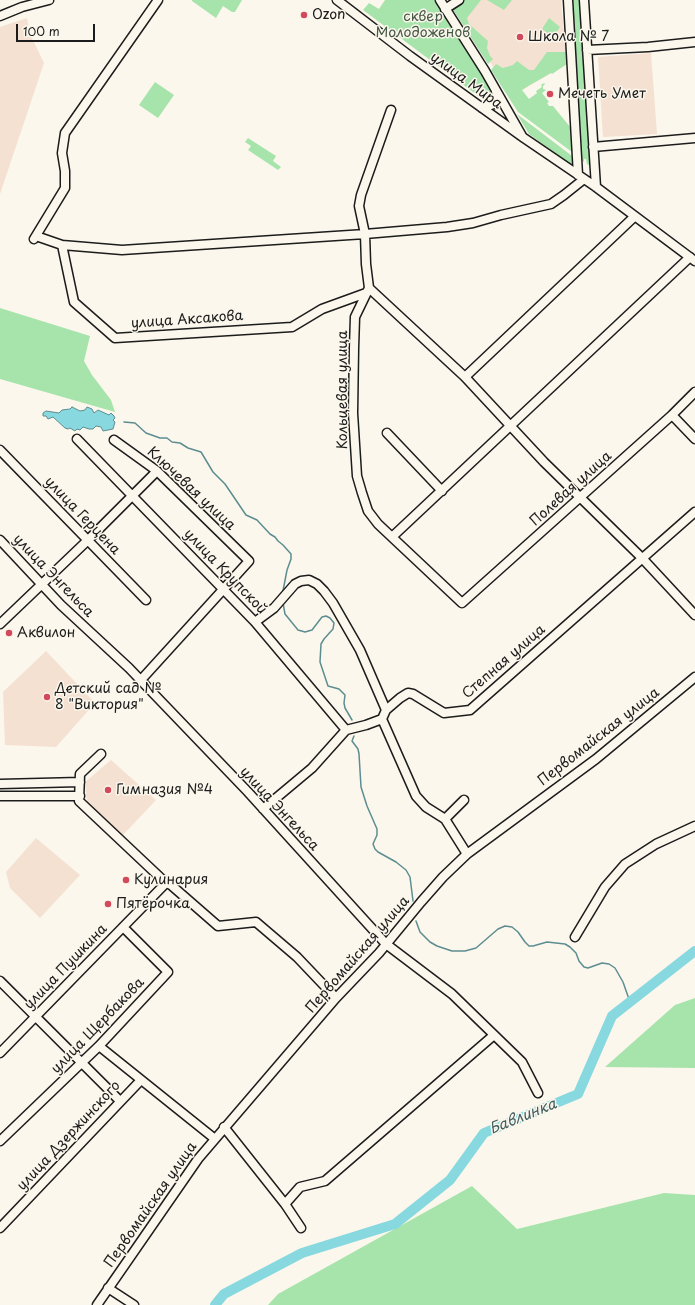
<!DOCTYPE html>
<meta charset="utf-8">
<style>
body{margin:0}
#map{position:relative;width:695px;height:1305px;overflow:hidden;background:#fbf7ec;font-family:"Playpen Sans",sans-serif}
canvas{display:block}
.scale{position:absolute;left:16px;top:24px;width:79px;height:18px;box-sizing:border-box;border:2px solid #1c1c1c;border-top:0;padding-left:5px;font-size:12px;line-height:14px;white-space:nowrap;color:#1c1c1c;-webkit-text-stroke:3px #fbf7ec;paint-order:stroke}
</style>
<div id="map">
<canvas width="695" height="1305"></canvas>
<div class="scale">100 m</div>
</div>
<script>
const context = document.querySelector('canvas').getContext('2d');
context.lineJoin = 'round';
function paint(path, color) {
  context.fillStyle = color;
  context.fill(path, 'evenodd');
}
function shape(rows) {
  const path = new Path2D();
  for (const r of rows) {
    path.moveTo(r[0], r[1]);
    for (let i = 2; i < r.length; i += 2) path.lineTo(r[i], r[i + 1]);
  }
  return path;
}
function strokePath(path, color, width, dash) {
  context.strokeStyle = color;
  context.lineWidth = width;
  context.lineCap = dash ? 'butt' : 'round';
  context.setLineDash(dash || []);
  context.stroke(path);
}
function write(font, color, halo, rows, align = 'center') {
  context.font = font + ' "Playpen Sans",sans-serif';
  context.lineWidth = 3;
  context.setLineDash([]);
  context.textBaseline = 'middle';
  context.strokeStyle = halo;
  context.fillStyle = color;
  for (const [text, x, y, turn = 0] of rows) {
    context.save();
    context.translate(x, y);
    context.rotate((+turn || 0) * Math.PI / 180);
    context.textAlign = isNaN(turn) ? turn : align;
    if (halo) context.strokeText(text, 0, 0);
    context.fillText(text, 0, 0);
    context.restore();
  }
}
paint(shape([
 [476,0,561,0,567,64,522,90,493,67,459,12],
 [27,18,30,34,44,63,0,194,0,27],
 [651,53,657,134,603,137,598,57],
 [46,651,95,703,56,747,5,745,3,692],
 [111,760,156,800,123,835,87,802,85,782],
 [36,838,80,875,40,918,10,888,6,872]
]), '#f4e1d2');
paint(shape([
 [192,0,242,0,235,12,232,12,223,6,216,18,192,1],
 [385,0,436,0,491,85,493,96,492,97,488,99,481,98,363,10,369,3,379,9],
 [464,0,481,0,467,18,469,24,488,41,487,48,490,56,493,59,488,64,452,8],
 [487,0,512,0,504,10],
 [570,0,582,0,593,168,587,164,586,159,584,159,584,162,580,159],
 [549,18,560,27,553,37,542,29],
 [547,52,566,52,567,64,552,74,551,73,530,85,522,90,529,99,537,93,536,91,542,87,541,85,544,83,545,84,543,86,543,89,546,90,542,93,549,102,547,103,549,106,553,106,575,133,576,155,518,112,491,70,496,64,503,68,513,65,517,61,529,70,534,70],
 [155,82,174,95,158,118,139,105],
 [517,114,576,159,574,166,572,166,529,134],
 [248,138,276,156,273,161,281,167,278,170,248,150,251,146,245,142],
 [0,308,90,336,84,361,92,375,111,400,115,412,0,379],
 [695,998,695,1068,605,1067,675,1005],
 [472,1186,517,1229,664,1193,695,1195,695,1305,268,1305,278,1294]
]), '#a7e4ab');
const water = shape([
 [72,407,80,411,85,410,87,407,92,409,94,413,98,410,109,415,111,413,114,416,115,418,113,420,115,422,113,429,103,431,101,427,96,426,93,429,89,429,83,427,80,430,77,429,75,431,70,428,68,429,65,428,53,417,48,419,46,416,43,416,43,413,46,411,59,413,62,410,70,409,72,407]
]);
paint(water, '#88d9df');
strokePath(water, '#5d8d91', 1);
strokePath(shape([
 [124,422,135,423,146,433,160,438,167,438,172,442,180,443,188,448,201,452,213,472,225,484,246,515,257,520,270,534,275,537,278,541,283,545,291,554,291,559,287,570,282,596],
 [283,603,285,614,298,630,305,632,312,630,322,617,326,616,330,618,334,623,333,629,324,639,321,644,320,662,328,686,339,689,345,695,344,703,345,708,352,720],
 [354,736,352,741,358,749,359,754,361,787,367,806,377,829,377,835,373,844,375,849,378,852,396,862,406,870,410,877,413,901],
 [416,921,420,932,430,942,437,946,452,951,465,951,476,948,498,929,505,926,512,927,518,932,525,942,529,946,533,946,547,942,565,944,570,947,576,953,579,961,584,967,588,968,602,963,609,964,615,968,623,982,630,1002]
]), '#5d8d91', 1.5);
strokePath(shape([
 [215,1305,224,1294,302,1253,395,1224,450,1180,484,1133,578,1094,612,1016,695,951]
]), '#88d9df', 10);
const minor = shape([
 [337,0,410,56,524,138,596,187,695,261],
 [440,0,485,71,522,136],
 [568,0,578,175],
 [584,0,596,187],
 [445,9,459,0],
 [0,16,22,7,49,0],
 [587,50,648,47,695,42],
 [482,108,494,104,497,100,496,91],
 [593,147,695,138],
 [36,236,62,245,122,250,365,234,359,206,361,195,391,110],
 [34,239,65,188,65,171,62,153,65,133,158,0],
 [62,245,74,302,115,338,292,327,322,309,366,293],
 [369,288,355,317,354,348,353,413,357,476,362,493,368,511,378,524,462,603,672,415,695,392],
 [369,288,465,377,544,462,642,558,695,615],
 [369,288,366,264,365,234,447,227,473,223,501,215,551,204,564,195,584,179],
 [465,377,634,217],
 [672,415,695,439],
 [387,433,442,491],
 [77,439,255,622,346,730],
 [114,440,157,471,249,561,140,681],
 [0,450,146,600],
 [392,537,690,257],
 [0,540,61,605,129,668,248,792,386,944,452,994,522,1062,538,1093],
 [255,622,274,608,295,584,301,581,309,580,317,584,324,591,333,603,360,650,386,710],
 [0,624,88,540,157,471],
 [382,719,416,796,426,807,445,819,467,854],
 [101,754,80,774,79,801,166,883,171,885,218,926,256,922,297,957,336,998],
 [0,784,80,782],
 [0,796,80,796],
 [263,809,312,768,346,730,366,725,382,719,386,710,400,698,408,693,413,694,444,713,470,710,695,512],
 [445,819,464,800],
 [575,937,605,887,625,864,656,844,695,826],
 [0,981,120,1101],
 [99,1046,215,1139],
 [0,1053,166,883],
 [224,1127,285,1204,301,1228],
 [0,1141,99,1046,168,972,123,927],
 [285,1204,300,1187,325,1181,494,1035],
 [0,1228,141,1080],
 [108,1288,134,1305],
 [97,1305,198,1159,336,998,379,953,421,902,443,877,467,854,596,759,695,677]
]);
strokePath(minor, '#1c1c1c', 11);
strokePath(minor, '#fbf7ec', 8);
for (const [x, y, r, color] of [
 [304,15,4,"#d1495b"],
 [520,37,4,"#d1495b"],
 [550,94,4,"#d1495b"],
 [9,633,4,"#d1495b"],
 [47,697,4,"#d1495b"],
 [108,790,4,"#d1495b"],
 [126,880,4,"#d1495b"],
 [108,904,4,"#d1495b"]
]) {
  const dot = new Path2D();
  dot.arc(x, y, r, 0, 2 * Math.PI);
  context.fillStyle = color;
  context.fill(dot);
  strokePath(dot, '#fbf7ec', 1.5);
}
write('14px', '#1c1c1c', '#fbf7ec', [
 ["Ozon",312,15],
 ["Школа № 7",528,37],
 ["Мечеть Умет",558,94],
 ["Аквилон",17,633],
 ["Детский сад №",55,689],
 ["8 \"Виктория\"",55,705],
 ["Гимназия №4",116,790],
 ["Кулинария",134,880],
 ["Пятёрочка",116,904]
], 'left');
write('14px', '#465847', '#fbf7ec', [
 ["сквер",423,17],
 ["Молодоженов",423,33]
]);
write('14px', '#1c1c1c', '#fbf7ec', [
 ["улица Мира",466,81,36],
 ["улица Аксакова",187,320,-4],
 ["Кольцевая улица",343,390,-90],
 ["Ключевая улица",191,489,43],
 ["Полевая улица",571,489,-42],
 ["улица Герцена",82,516,46],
 ["улица Крупской",225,572,46],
 ["улица Энгельса",53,576,46],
 ["Степная улица",504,662,-41],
 ["Первомайская улица",599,737,-38],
 ["улица Энгельса",279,809,47],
 ["Первомайская улица",358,955,-49],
 ["улица Пушкина",66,967,-46],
 ["улица Щербакова",98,1026,-46],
 ["улица Дзержинского",69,1136,-47],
 ["Первомайская улица",151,1205,-55]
]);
write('italic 15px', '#425e60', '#fbf7ec', [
 ["Бавлинка",523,1117,-22]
]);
</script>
